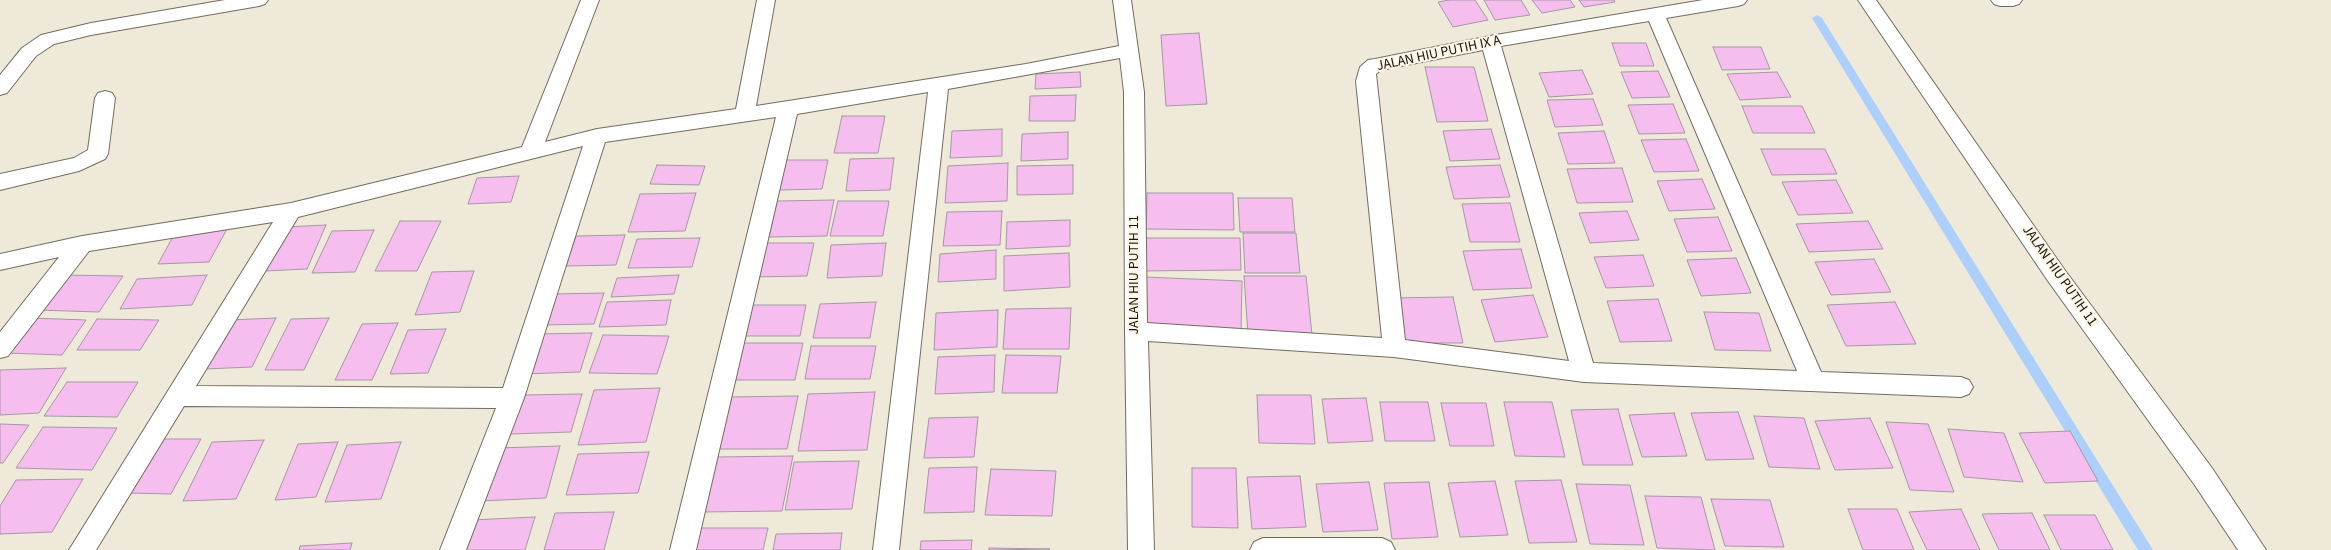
<!DOCTYPE html>
<style>
body{margin:0}
canvas{display:block;background:#eee9d9}
</style>
<canvas width="2331" height="550"></canvas>
<script>
const context = document.querySelector('canvas').getContext('2d');
context.lineJoin = 'round';
function shape(rows) {
  const path = new Path2D();
  for (const r of rows) {
    path.moveTo(r[0], r[1]);
    for (let i = 2; i < r.length; i += 2) path.lineTo(r[i], r[i + 1]);
  }
  return path;
}
function paint(path, color) {
  context.fillStyle = color;
  context.fill(path, 'evenodd');
}
function strokePath(path, color, width, dash) {
  context.strokeStyle = color;
  context.lineWidth = width;
  context.lineCap = dash ? 'butt' : 'round';
  context.setLineDash(dash || []);
  context.stroke(path);
}
function write(font, color, halo, rows, align = 'center') {
  context.font = font + ' "Source Sans 3",sans-serif';
  context.lineWidth = 4;
  context.setLineDash([]);
  context.textBaseline = 'middle';
  context.strokeStyle = halo;
  context.fillStyle = color;
  for (const [text, x, y, turn = 0] of rows) {
    context.save();
    context.translate(x, y);
    context.rotate((+turn || 0) * Math.PI / 180);
    context.textAlign = isNaN(turn) ? turn : align;
    if (halo) context.strokeText(text, 0, 0);
    context.fillText(text, 0, 0);
    context.restore();
  }
}
paint(shape([
 [1817,15,1822,18,2153,550,2138,550,1812,18,1817,15]
]), '#acd0fb');
const building = shape([
 [1449,0,1475,0,1488,20,1453,27,1438,2,1449,0],
 [1484,0,1521,0,1530,15,1495,20,1484,0],
 [1532,0,1570,0,1575,7,1542,13,1532,0],
 [1579,0,1614,0,1615,2,1584,7,1579,0],
 [1199,33,1207,104,1166,106,1161,35,1199,33],
 [1612,43,1646,43,1654,66,1620,66,1612,43],
 [1713,47,1761,47,1770,69,1722,70,1713,47],
 [1425,67,1474,67,1488,121,1437,122,1425,67],
 [1582,70,1593,94,1549,97,1539,73,1582,70],
 [1658,71,1670,97,1632,98,1621,72,1658,71],
 [1080,72,1081,87,1035,89,1036,74,1080,72],
 [1777,72,1791,97,1740,100,1727,74,1777,72],
 [1076,95,1075,121,1029,121,1030,96,1076,95],
 [1593,99,1603,125,1555,127,1547,100,1593,99],
 [1673,104,1685,133,1639,134,1628,105,1673,104],
 [1742,106,1802,106,1815,133,1753,133,1742,106],
 [842,116,885,116,878,153,834,153,842,116],
 [1002,129,1002,156,950,158,952,131,1002,129],
 [1491,129,1500,159,1450,161,1443,131,1491,129],
 [1604,131,1615,163,1568,164,1558,133,1604,131],
 [1068,132,1068,159,1021,161,1022,134,1068,132],
 [1686,139,1699,171,1654,172,1641,140,1686,139],
 [1761,149,1825,149,1837,174,1772,175,1761,149],
 [894,158,890,190,846,191,850,159,894,158],
 [786,160,828,160,822,189,779,190,786,160],
 [1008,163,1007,201,945,203,948,166,1008,163],
 [657,165,705,166,699,185,650,184,657,165],
 [1073,165,1073,194,1017,195,1017,166,1073,165],
 [1500,165,1510,197,1454,199,1446,167,1500,165],
 [1622,168,1633,202,1577,203,1567,169,1622,168],
 [519,176,511,202,468,204,477,178,519,176],
 [1702,179,1715,209,1669,211,1657,181,1702,179],
 [1836,180,1853,213,1798,215,1782,182,1836,180],
 [696,193,685,231,628,232,640,194,696,193],
 [1147,193,1233,193,1234,230,1146,229,1147,193],
 [1238,198,1292,198,1295,232,1240,232,1238,198],
 [834,200,827,236,769,237,777,201,834,200],
 [838,201,889,201,883,236,830,236,838,201],
 [1510,203,1520,242,1470,242,1462,204,1510,203],
 [1002,211,1000,245,943,246,947,212,1002,211],
 [1627,211,1639,240,1590,243,1579,213,1627,211],
 [1718,217,1732,251,1687,252,1674,219,1718,217],
 [1070,220,1070,246,1006,249,1007,222,1070,220],
 [400,221,441,221,417,271,375,271,400,221],
 [1868,221,1883,249,1809,252,1796,224,1868,221],
 [326,225,307,269,264,271,285,227,326,225],
 [227,229,209,262,158,264,176,231,227,229],
 [374,230,355,272,312,273,332,231,374,230],
 [1243,233,1296,233,1300,273,1245,273,1243,233],
 [625,235,616,265,566,266,576,236,625,235],
 [700,238,692,267,628,268,637,239,700,238],
 [1139,238,1240,238,1241,270,1138,271,1139,238],
 [759,243,814,243,807,276,751,277,759,243],
 [886,243,882,276,827,278,831,245,886,243],
 [1521,249,1532,288,1473,290,1463,251,1521,249],
 [996,250,996,279,938,282,940,254,996,250],
 [1069,253,1070,287,1004,291,1004,256,1069,253],
 [1643,255,1654,286,1606,288,1594,257,1643,255],
 [1736,258,1751,293,1701,296,1687,260,1736,258],
 [1874,259,1891,292,1831,295,1815,262,1874,259],
 [474,271,460,312,415,315,432,272,474,271],
 [62,275,123,276,99,312,37,310,62,275],
 [207,275,192,305,120,309,137,279,207,275],
 [679,275,674,294,611,297,617,278,679,275],
 [1244,276,1306,276,1312,335,1248,335,1244,276],
 [1143,277,1242,281,1241,331,1139,326,1143,277],
 [604,293,594,324,541,325,552,294,604,293],
 [1533,295,1548,337,1495,342,1481,300,1533,295],
 [1453,297,1463,343,1398,343,1390,298,1453,297],
 [1658,299,1672,341,1620,342,1607,301,1658,299],
 [671,300,666,325,599,327,607,302,671,300],
 [876,302,870,338,813,338,820,304,876,302],
 [1895,302,1916,344,1846,346,1827,305,1895,302],
 [750,305,806,305,800,336,743,336,750,305],
 [1071,308,1069,349,1003,349,1006,309,1071,308],
 [998,310,997,347,934,350,936,313,998,310],
 [1704,312,1759,313,1771,351,1715,350,1704,312],
 [31,318,86,320,62,355,6,353,31,318],
 [276,318,252,367,204,369,229,320,276,318],
 [329,318,304,370,265,370,291,319,329,318],
 [97,319,159,320,140,350,77,350,97,319],
 [398,323,372,380,335,380,362,324,398,323],
 [446,329,428,373,390,374,408,330,446,329],
 [592,333,580,372,524,374,538,334,592,333],
 [603,335,669,336,657,374,589,373,603,335],
 [742,343,803,343,795,380,732,380,742,343],
 [811,346,876,346,870,379,805,379,811,346],
 [995,355,994,392,935,394,938,357,995,355],
 [1006,355,1061,356,1057,393,1002,393,1006,355],
 [66,368,39,413,0,415,0,370,66,368],
 [67,382,138,382,117,417,44,416,67,382],
 [660,388,646,442,578,445,594,390,660,388],
 [875,392,867,450,798,451,808,394,875,392],
 [582,394,571,432,510,434,523,395,582,394],
 [1257,395,1311,395,1315,444,1259,443,1257,395],
 [798,396,787,449,712,449,725,397,798,396],
 [1366,398,1373,441,1328,443,1322,399,1366,398],
 [1380,402,1428,402,1435,441,1385,441,1380,402],
 [1504,402,1552,402,1565,457,1515,456,1504,402],
 [1441,403,1486,403,1494,446,1450,446,1441,403],
 [1618,409,1633,465,1583,465,1571,410,1618,409],
 [1738,412,1754,459,1706,460,1691,413,1738,412],
 [1674,413,1687,456,1642,457,1629,415,1674,413],
 [1754,416,1804,418,1820,469,1769,467,1754,416],
 [978,417,974,457,924,458,929,418,978,417],
 [1870,418,1893,468,1835,470,1815,421,1870,418],
 [1886,422,1928,424,1954,492,1910,490,1886,422],
 [0,424,29,425,3,463,0,463,0,424],
 [43,427,117,428,92,470,16,468,43,427],
 [1948,429,2004,433,2023,482,1964,477,1948,429],
 [2070,431,2098,481,2045,483,2019,433,2070,431],
 [159,439,201,439,171,494,128,493,159,439],
 [264,440,236,499,183,501,212,442,264,440],
 [338,442,316,497,275,500,298,444,338,442],
 [401,442,381,499,325,502,347,445,401,442],
 [560,446,546,498,480,501,497,448,560,446],
 [649,452,638,493,566,495,578,454,649,452],
 [793,456,782,511,701,512,715,457,793,456],
 [859,461,852,509,785,510,794,462,859,461],
 [977,467,974,512,924,513,929,468,977,467],
 [1192,468,1236,468,1238,528,1192,527,1192,468],
 [991,469,1056,471,1052,516,985,515,991,469],
 [1300,476,1306,527,1252,529,1247,477,1300,476],
 [83,479,52,532,0,534,0,506,16,480,83,479],
 [1561,480,1577,542,1529,543,1515,481,1561,480],
 [1495,481,1508,535,1460,537,1448,483,1495,481],
 [1369,482,1378,530,1323,532,1316,484,1369,482],
 [1429,482,1438,537,1392,539,1384,483,1429,482],
 [1576,484,1630,485,1644,545,1590,544,1576,484],
 [1645,496,1701,497,1715,550,1657,548,1645,496],
 [1711,499,1770,500,1784,547,1725,546,1711,499],
 [1848,509,1897,509,1914,550,1863,550,1848,509],
 [1961,509,1980,550,1927,550,1909,512,1961,509],
 [614,512,604,550,544,550,555,513,614,512],
 [2032,513,2050,550,1999,550,1982,514,2032,513],
 [2044,515,2095,515,2113,550,2061,550,2044,515],
 [535,517,525,550,461,550,471,520,535,517],
 [697,528,768,528,763,550,691,550,697,528],
 [842,533,840,550,773,550,776,534,842,533],
 [972,540,971,550,920,550,921,541,972,540],
 [352,543,350,550,299,550,300,546,352,543],
 [989,548,1050,549,989,550,989,548]
]);
paint(building, '#f6beee');
strokePath(building, '#a598a3', 1);
const minor = shape([
 [225,0,268,0,265,4,259,6,91,35,54,44,36,56,7,93,0,95,0,75,22,48,41,35,91,23,225,0],
 [581,0,599,0,545,142,597,129,736,109,757,0,775,0,756,106,1026,64,1119,46,1113,0,1131,0,1144,92,1147,323,1382,338,1356,81,1360,67,1368,60,1375,59,1490,36,1703,0,1747,0,1744,4,1738,6,1666,18,1821,372,1961,377,1969,380,1973,387,1969,394,1961,397,1584,382,1394,357,1148,341,1154,550,1128,550,1125,331,1124,92,1120,58,948,89,899,550,873,550,928,92,797,114,696,550,670,550,776,117,605,142,524,398,466,550,440,550,496,408,184,406,96,550,69,550,273,222,89,251,8,356,0,358,0,332,59,257,0,270,0,254,82,236,291,203,522,147,581,0],
 [1649,21,1797,371,1593,363,1501,46,1649,21],
 [1483,50,1569,361,1405,340,1376,74,1381,70,1483,50],
 [583,146,503,388,196,386,298,217,583,146],
 [1858,0,1876,0,2064,269,2212,468,2266,550,2238,550,2194,484,2048,281,1858,0],
 [1991,0,2022,0,2019,4,2013,6,2000,6,1994,4,1991,0],
 [105,91,112,93,115,98,108,154,105,159,79,171,0,190,0,174,74,158,88,150,95,98,98,93,105,91],
 [1263,538,1382,538,1391,542,1395,550,1250,550,1254,542,1263,538]
]);
strokePath(minor, '#726d5f', 2);
paint(minor, '#fff');
write('14px', '#171510', '#fcf6e6', [
 ["JALAN HIU PUTIH IX A",1439,54,-12],
 ["JALAN HIU PUTIH 11",1135,275,-90],
 ["JALAN HIU PUTIH 11",2059,276,55]
]);
</script>
